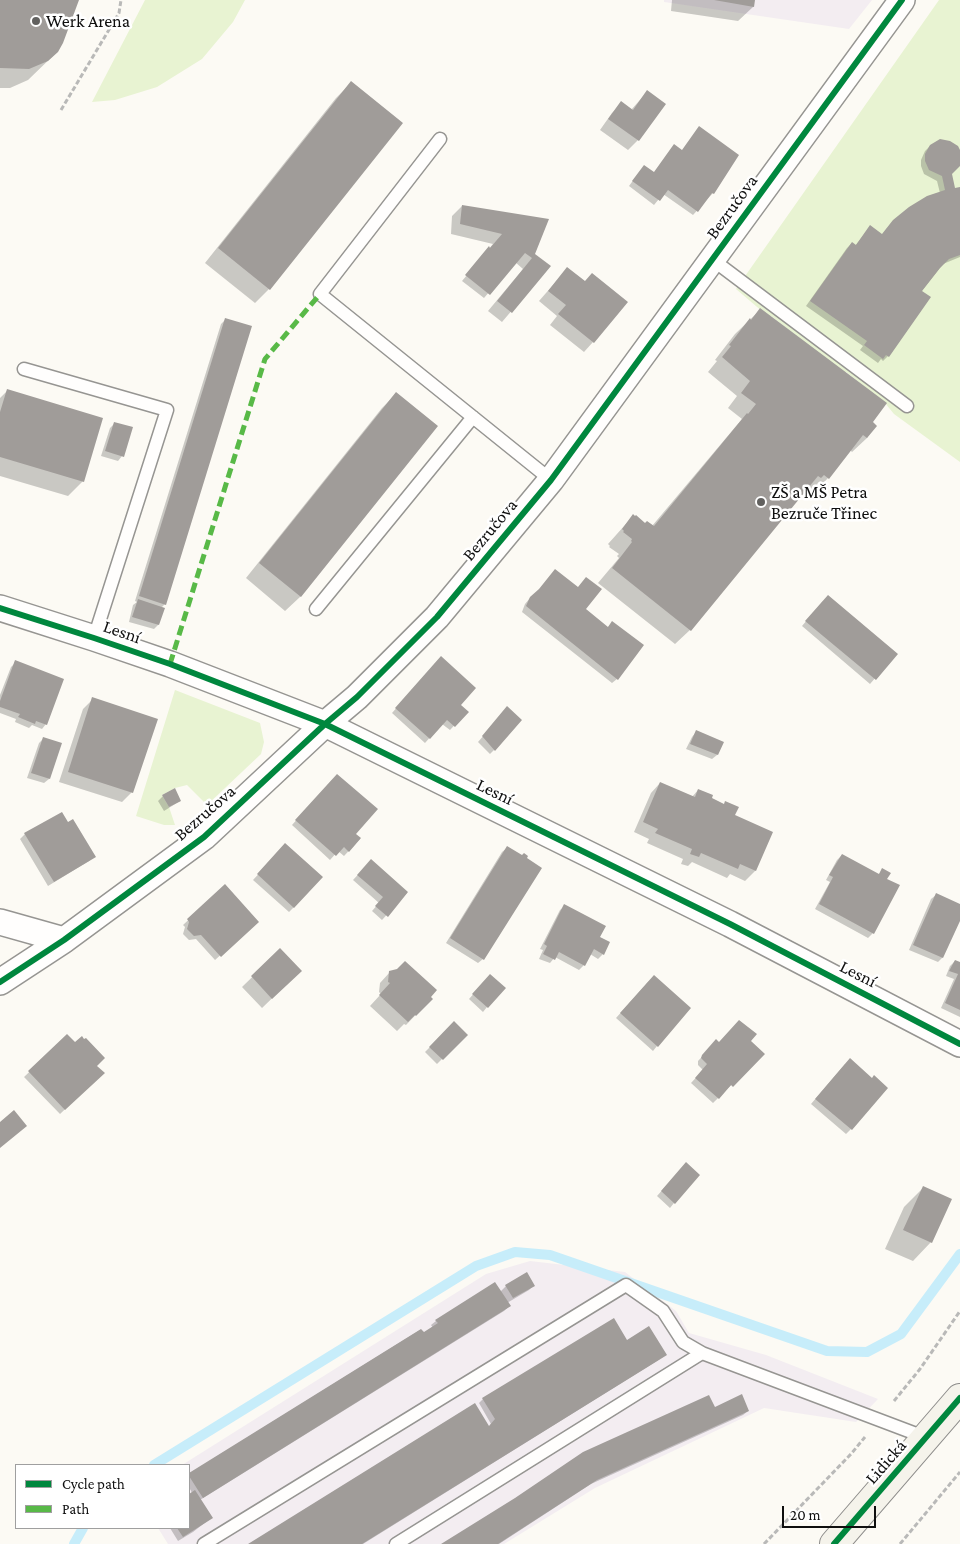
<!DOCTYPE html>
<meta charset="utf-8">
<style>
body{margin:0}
#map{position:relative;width:960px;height:1544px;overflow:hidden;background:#fcfaf4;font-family:"Crimson Pro",serif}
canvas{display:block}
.legend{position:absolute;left:15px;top:1464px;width:175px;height:65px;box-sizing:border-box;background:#fff;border:1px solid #9f9f9f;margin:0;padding:6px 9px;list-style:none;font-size:15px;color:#0f0f0f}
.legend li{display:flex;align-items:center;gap:10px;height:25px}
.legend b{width:25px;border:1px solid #9f9f9f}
.scale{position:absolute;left:782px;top:1506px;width:94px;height:22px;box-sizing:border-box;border:2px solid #0f0f0f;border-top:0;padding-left:6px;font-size:15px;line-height:18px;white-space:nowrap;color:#0f0f0f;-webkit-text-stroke:4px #fff;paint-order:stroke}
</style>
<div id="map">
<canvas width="960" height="1544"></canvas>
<ul class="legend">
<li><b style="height:6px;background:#00873e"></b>Cycle path</li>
<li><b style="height:6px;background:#58b947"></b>Path</li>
</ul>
<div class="scale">20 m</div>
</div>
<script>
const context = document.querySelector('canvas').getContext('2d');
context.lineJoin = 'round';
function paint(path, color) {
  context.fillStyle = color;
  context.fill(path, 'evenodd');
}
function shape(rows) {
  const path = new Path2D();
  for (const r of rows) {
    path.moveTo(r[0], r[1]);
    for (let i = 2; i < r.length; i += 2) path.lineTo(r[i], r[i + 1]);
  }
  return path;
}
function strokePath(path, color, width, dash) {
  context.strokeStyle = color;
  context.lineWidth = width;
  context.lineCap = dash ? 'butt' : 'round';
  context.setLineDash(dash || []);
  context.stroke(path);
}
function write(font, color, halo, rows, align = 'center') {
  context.font = font + ' "Crimson Pro",serif';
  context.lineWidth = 5;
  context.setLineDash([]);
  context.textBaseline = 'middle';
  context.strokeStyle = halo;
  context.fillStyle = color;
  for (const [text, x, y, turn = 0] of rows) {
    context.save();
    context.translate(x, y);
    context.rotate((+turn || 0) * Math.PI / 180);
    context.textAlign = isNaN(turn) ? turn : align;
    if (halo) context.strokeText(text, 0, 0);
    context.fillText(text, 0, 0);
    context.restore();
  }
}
paint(shape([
 [664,0,872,0,849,29,664,2],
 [530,1261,625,1272,676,1311,689,1333,766,1355,878,1399,856,1422,764,1408,595,1488,504,1544,168,1544,158,1528,189,1528,189,1465,182,1465,486,1274]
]), '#f3edf1');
paint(shape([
 [145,0,245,0,233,22,202,59,157,87,115,100,92,102],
 [939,0,960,0,960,462,894,414,885,403,846,372,844,374,771,316,770,318,736,289],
 [175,690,260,723,264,742,261,754,207,805,187,785,175,788,162,795,169,807,175,825,164,825,136,816]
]), '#e8f3d2');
paint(shape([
 [0,0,77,0,57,52,28,80,10,88,0,88],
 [672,0,754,0,753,7,738,21,671,11],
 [351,83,269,289,255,303,205,263,336,98],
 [647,92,638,140,628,150,600,130,612,113,622,103,631,110],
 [930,146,960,154,951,174,954,189,960,188,960,257,943,264,921,292,888,356,883,361,881,359,878,363,860,350,863,346,806,306,847,248,852,243,855,246,870,227,882,235,940,193,937,181,924,174,921,166,921,160,925,151],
 [640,171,653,173,713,193,693,215,663,194,654,205,629,186],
 [462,206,534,254,549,267,502,322,488,311,523,269,515,262,484,298,462,281,493,244,451,234,452,216],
 [567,269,593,342,584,352,550,325,557,316,539,301],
 [760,310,875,426,867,438,852,452,850,450,828,478,814,493,808,489,805,492,804,491,690,630,675,644,598,583,619,558,617,556,619,554,609,547,610,546,608,544,633,516,646,524,652,526,742,419,728,408,737,396,708,372,717,361,715,360,735,334],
 [226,319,165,604,161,608,158,625,154,629,129,622,133,605,137,602,135,601,221,324],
 [7,391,83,481,68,496,0,476,0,398],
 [396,394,436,427,300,597,285,611,246,578,382,408],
 [115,423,122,456,118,461,101,456,110,428],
 [578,588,584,609,607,628,612,623,617,679,612,683,522,612,525,604,530,598],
 [823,601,896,654,870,684,802,626],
 [16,662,46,724,42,729,32,725,29,728,15,722,16,719,0,713,0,695,11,667],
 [437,662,459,705,467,712,450,730,442,724,425,743,392,713],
 [93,699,132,792,122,802,59,782,83,709],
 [503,713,494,750,490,754,478,742],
 [696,732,722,743,717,755,712,759,686,749,692,737],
 [44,738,49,779,44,783,27,778,39,743],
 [332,780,354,834,360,839,344,856,338,851,330,860,292,825],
 [660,783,692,797,698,790,734,816,771,832,755,871,745,881,730,874,727,878,692,862,688,866,681,864,683,859,647,843,649,839,634,832,651,793],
 [163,796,180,801,164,811,158,801],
 [68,824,94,857,89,861,48,886,20,839,25,834],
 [507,848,525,859,483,959,478,963,446,943,502,852],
 [281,850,294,907,289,912,253,880],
 [842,855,878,875,883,870,886,879,873,933,868,938,815,909,830,882,826,880,837,860],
 [367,865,407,893,382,920,372,911,379,903,353,880],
 [225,886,253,926,215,960,196,939,189,940,183,934,185,927,183,925],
 [936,895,960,905,960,918,942,958,938,962,909,950,931,899],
 [565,906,599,938,603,954,598,959,590,954,584,965,579,970,555,957,550,963,539,959,543,950,540,949,560,910],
 [280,950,290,981,262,1008,242,987],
 [955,961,960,963,960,1017,941,1008,954,979,946,976,950,966],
 [390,972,431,999,406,1025,404,1024,397,1031,370,1006,381,994,379,992,380,983],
 [486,980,487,1007,483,1012,469,999],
 [649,981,657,1046,653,1051,616,1018],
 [454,1023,466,1035,437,1064,425,1052],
 [67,1036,103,1073,60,1114,24,1077],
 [749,1041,763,1054,713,1103,691,1083,703,1070,698,1065,698,1061,712,1046],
 [845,1064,851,1129,846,1134,811,1104],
 [681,1169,674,1203,670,1208,657,1196],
 [923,1188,931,1242,913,1261,885,1249,904,1207],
 [506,1286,533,1286,529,1290,507,1303,509,1306,504,1311,200,1500,211,1518,193,1532,178,1541,170,1528,189,1528,189,1496,192,1493,189,1487,189,1474,420,1330,423,1334,433,1328,431,1325,436,1321,500,1292],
 [627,1342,660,1359,363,1544,251,1544,489,1427,491,1424,479,1403,483,1399],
 [714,1408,748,1411,743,1415,591,1484,499,1544,444,1544]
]), '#0003');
strokePath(shape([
 [154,1465,476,1266,515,1252,550,1255,827,1351,867,1352,901,1334,960,1254],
 [74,1544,83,1528]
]), '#c7edfa', 10);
paint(shape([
 [0,0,79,0,63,43,58,52,48,61,29,69,0,68],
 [714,0,755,0,754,7],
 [351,81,403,123,270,290,218,248],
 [647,90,666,104,639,141,608,119,621,101,633,110],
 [699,126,739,155,714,194,712,193,698,212,668,190,660,201,632,181,644,165,654,172,674,144,682,150],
 [940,139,950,141,958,146,960,150,960,166,952,174,955,188,960,187,960,255,949,259,940,268,922,291,931,297,889,357,886,355,883,359,864,345,867,341,810,301,852,242,856,245,870,225,882,234,893,220,909,207,927,196,945,190,942,176,929,170,925,161,925,154,930,145],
 [462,205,549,219,535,254,551,266,512,313,497,301,532,258,525,253,490,295,465,275,489,246,490,248,502,234,460,224],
 [567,267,585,281,592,273,628,302,594,343,558,314,566,305,548,291],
 [760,308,887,403,873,422,877,426,867,438,863,435,829,479,824,475,821,478,818,476,691,631,612,568,632,542,631,541,632,539,623,532,624,531,622,529,633,514,635,516,636,515,645,523,647,521,654,526,747,413,748,414,756,404,741,393,750,381,722,357,731,346,729,345,750,318,751,320],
 [225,318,252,326,166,605,139,596],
 [7,389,103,418,84,482,0,457,0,412],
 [396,392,438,426,301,597,259,563],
 [114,422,133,427,124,457,105,451],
 [555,569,578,587,586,577,602,589,586,609,608,627,612,621,644,645,618,680,526,606,530,597,539,589],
 [828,595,898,654,876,680,805,621],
 [138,599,165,608,159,625,132,617],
 [441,656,476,688,461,705,469,712,455,727,447,720,430,739,395,708],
 [15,660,64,679,47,725,36,721,35,724,18,717,20,714,0,707,0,701],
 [92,697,158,719,133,793,68,772],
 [507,706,522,720,495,751,482,736],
 [696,730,724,742,718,755,690,744],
 [43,737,62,743,50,779,31,773],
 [337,774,378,809,356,834,361,838,349,852,344,847,336,856,295,820],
 [660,782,695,797,698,789,713,795,712,798,724,804,725,801,739,807,735,815,773,832,756,871,740,864,738,869,701,853,699,857,690,854,692,849,655,833,658,829,643,822],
 [175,788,181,801,169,807,162,795],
 [62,812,68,822,73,819,96,857,54,882,24,833],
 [285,843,323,877,294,908,257,874],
 [507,846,522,855,524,853,528,856,527,858,542,868,484,960,450,938],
 [842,854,879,874,882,868,891,873,887,879,900,885,874,934,819,904,833,877,829,875],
 [371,859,408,892,388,917,375,906,383,897,357,875],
 [225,884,259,922,221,957,201,935,194,936,187,929,189,922,187,919],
 [936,893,960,904,960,921,943,958,913,945],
 [564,904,606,926,600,937,610,942,604,955,594,949,585,966,559,952,555,960,543,954,547,946,544,944],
 [280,948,302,971,272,999,251,976],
 [955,960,960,962,960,1010,945,1003,958,974,949,971],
 [405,961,437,990,431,997,433,999,416,1016,415,1015,408,1022,379,995,390,983,388,982,389,971,397,969],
 [490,974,506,988,488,1008,472,994],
 [654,975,691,1008,658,1047,620,1013],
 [739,1020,757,1034,751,1041,765,1054,733,1087,731,1085,719,1099,695,1078,707,1064,701,1058,702,1055,716,1039,719,1042],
 [454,1021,468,1035,443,1060,429,1047],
 [67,1034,75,1042,82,1036,84,1039,86,1038,105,1058,97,1066,105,1073,65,1110,28,1071],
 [850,1058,872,1078,874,1075,888,1088,852,1130,815,1099],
 [14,1110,27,1126,0,1148,0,1122],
 [686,1162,700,1175,675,1204,661,1191],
 [923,1186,952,1199,932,1243,903,1230],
 [527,1272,535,1286,513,1298,505,1285],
 [495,1282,511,1306,203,1498,189,1476,189,1473,421,1329,424,1332,438,1323,435,1320],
 [614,1318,627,1340,649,1326,667,1355,362,1544,248,1544,475,1403,489,1426,495,1419,482,1398],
 [742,1394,749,1411,597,1480,498,1544,441,1544,515,1498,583,1452,709,1395,715,1407],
 [195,1490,213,1518,183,1537,177,1528,189,1528,189,1494]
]), '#a09c99');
const lane = shape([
 [440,139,320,294,551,480],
 [713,260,907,406],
 [24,369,167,410,94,638],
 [316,609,473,417],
 [204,1544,626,1285,663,1311,683,1342,702,1353],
 [396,1544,702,1353,927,1438]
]);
const street = shape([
 [0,608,94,638,170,664,325,724,730,924,960,1044],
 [0,922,64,940],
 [0,982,64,940,204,837,325,724,357,697,437,617,551,480,902,0]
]);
const secondary = shape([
 [834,1544,960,1398]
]);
strokePath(lane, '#969592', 15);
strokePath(street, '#969592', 28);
strokePath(secondary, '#8c8b89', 30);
strokePath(shape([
 [61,110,119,13,121,0],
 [894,1401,920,1369,960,1311],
 [764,1544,851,1454,865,1437],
 [900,1544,960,1472]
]), '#b9b9b8', 3, [5, 2.5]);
strokePath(lane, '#fffefd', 12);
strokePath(street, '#fffefd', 25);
strokePath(secondary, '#f5f3eb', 28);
strokePath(shape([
 [170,664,265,359,320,294]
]), '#58b947', 5, [10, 5]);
strokePath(shape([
 [0,608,94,638,170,664,325,724,730,924,960,1044],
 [0,982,64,940,204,837,325,724,357,697,437,617,551,480,902,0],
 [834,1544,960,1398]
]), '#00873e', 6);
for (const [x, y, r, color] of [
 [36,21,5,"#62615f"],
 [761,502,5,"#62615f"]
]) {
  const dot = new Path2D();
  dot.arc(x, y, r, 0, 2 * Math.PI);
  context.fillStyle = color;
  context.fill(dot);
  strokePath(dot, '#fff', 2);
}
write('18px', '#0f0f0f', '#fff', [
 ["Werk Arena",46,21],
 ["ZŠ a MŠ Petra",771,492],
 ["Bezruče Třinec",771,513]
], 'left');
write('18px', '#0f0f0f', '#fff', [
 ["Bezručova",732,207,-54],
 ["Bezručova",490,530,-50],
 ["Lesní",122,632,19],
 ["Lesní",495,792,26],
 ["Bezručova",205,813,-41],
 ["Lesní",858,974,27],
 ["Lidická",886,1462,-49]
]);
</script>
